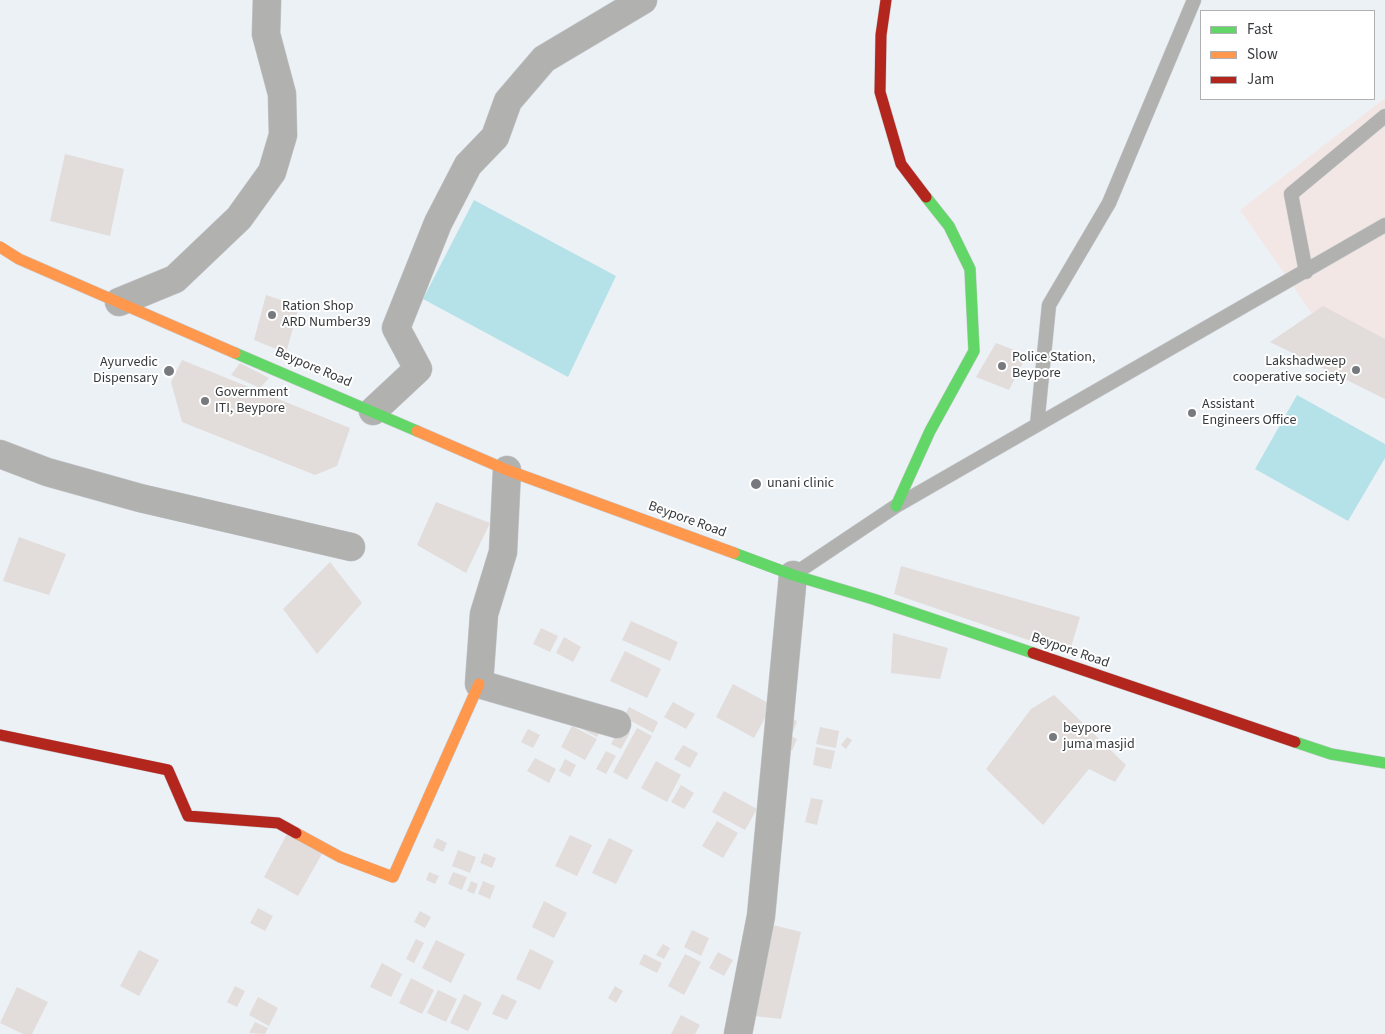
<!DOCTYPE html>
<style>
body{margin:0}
#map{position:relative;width:1385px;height:1034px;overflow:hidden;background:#ecf1f6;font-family:"Source Sans 3",sans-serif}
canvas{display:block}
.legend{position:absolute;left:1200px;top:10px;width:175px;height:90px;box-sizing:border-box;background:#fff;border:1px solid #afb0b1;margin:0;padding:6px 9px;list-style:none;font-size:15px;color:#373a3d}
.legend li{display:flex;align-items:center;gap:10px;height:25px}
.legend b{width:25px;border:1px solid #afb0b1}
</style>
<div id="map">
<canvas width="1385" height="1034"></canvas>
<ul class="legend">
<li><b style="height:6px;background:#63d668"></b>Fast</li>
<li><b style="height:6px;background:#ff974d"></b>Slow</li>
<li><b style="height:6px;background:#b3261e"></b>Jam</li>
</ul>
</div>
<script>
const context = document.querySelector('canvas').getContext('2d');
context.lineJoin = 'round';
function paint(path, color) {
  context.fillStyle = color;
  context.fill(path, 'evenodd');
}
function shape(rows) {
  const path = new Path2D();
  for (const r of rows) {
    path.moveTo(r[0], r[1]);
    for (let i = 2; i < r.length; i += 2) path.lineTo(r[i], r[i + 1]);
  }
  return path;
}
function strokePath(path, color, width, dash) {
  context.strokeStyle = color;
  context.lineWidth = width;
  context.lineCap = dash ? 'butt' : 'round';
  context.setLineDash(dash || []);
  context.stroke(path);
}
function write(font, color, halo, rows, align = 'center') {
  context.font = font + ' "Source Sans 3",sans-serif';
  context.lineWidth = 4;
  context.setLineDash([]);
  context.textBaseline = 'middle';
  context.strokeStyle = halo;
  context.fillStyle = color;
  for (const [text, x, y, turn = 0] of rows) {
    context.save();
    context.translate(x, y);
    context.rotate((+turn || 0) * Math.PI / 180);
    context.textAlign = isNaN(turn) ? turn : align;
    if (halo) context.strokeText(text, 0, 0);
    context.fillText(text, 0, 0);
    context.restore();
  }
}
paint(shape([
 [1385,98,1385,366,1328,337,1240,210]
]), '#f3e7e6');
paint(shape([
 [474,200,616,276,568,377,423,299],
 [1297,395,1385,444,1385,458,1348,521,1255,469]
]), '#b5e2e8');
paint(shape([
 [65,154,124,169,110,236,50,221],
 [266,295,299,306,286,353,254,340],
 [1323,306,1385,339,1385,399,1270,342],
 [996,343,1027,355,1009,390,976,377],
 [182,360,350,428,337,466,315,475,182,422,171,382],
 [240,363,269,378,260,388,231,375],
 [436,502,490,523,466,573,417,545],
 [19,537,66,554,49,595,3,581],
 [330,562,362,603,317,654,283,609],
 [901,566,1080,617,1069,654,894,594],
 [631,621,678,642,670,661,622,640],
 [541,628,558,636,550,652,533,644],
 [893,633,948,648,940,679,891,673],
 [564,637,581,647,573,662,556,653],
 [625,651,661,669,647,698,610,681],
 [733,684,772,705,754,738,716,717],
 [1054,695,1126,765,1115,782,1089,769,1043,825,986,769,1031,709],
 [673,702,695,714,686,729,664,717],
 [629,707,658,722,653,733,624,717],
 [787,716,797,721,793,732,782,727],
 [583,717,602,727,597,737,578,727],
 [572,726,597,739,585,760,561,747],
 [620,727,630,733,621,749,611,744],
 [820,727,839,731,836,748,816,744],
 [637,728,652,736,627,780,613,772],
 [528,729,540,735,533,748,521,742],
 [786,733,797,739,792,751,780,745],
 [847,737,852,740,846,749,841,745],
 [683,745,698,753,690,768,674,759],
 [816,747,835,751,831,769,813,765],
 [606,751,616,756,606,774,596,769],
 [535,758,556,769,549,783,527,771],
 [565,759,576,765,570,777,559,771],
 [656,761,681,775,667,802,641,788],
 [681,785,694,793,684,809,671,802],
 [724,791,757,809,745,830,712,812],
 [811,798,823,800,817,825,805,822],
 [717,821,738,833,723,858,702,846],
 [287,834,322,854,298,896,264,877],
 [570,835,592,845,577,876,555,866],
 [437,838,447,843,443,852,433,847],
 [609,838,633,850,616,884,592,873],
 [458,850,476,857,470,873,452,866],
 [484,853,496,858,492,868,480,863],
 [429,872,439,876,435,884,426,880],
 [453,872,467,877,462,890,448,884],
 [471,881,478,884,474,894,467,891],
 [483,881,495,886,490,899,478,894],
 [544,901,567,913,554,938,532,927],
 [258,908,273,916,265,931,250,923],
 [420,911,431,917,425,928,414,922],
 [773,925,801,932,781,1019,754,1016],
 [692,930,709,938,701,956,684,947],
 [416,939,424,943,414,963,406,959],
 [436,940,465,954,451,983,422,968],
 [663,944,670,948,664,959,656,955],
 [530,949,554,961,540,990,516,979],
 [139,950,159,960,139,996,120,986],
 [718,952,733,960,724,976,709,968],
 [644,954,662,963,657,973,639,964],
 [685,954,701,962,684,995,668,986],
 [382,963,402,974,391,997,370,987],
 [411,978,434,990,422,1014,399,1003],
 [235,986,245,991,237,1007,227,1002],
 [615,986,623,991,616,1003,608,998],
 [17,987,48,1002,32,1034,23,1034,0,1023],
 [438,990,457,999,446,1022,427,1013],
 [464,994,482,1003,468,1031,450,1023],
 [502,994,517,1001,507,1020,492,1014],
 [258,997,278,1008,269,1026,249,1015],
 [681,1015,700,1025,695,1034,671,1034],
 [255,1022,268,1028,265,1034,249,1033]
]), '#e2dcda');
const lane = shape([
 [1306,272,1291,194,1385,116],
 [1037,425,1049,305,1109,203,1194,0],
 [793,575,896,506,1385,225]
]);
const street = shape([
 [119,302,175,279,239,218,272,172,283,135,282,94,266,34,267,0],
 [373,411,418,369,396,328,438,223,468,165,495,137,508,101,544,59,643,0],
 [0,454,47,472,140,498,351,547],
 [507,470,503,552,484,614,479,684,617,724],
 [738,1034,761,916,793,575]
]);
const fast = shape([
 [235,353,417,431],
 [896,506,930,431,974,351,970,269,949,226,926,197],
 [734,553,793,575,873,599,1033,653],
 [1295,742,1331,754,1385,763]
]);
const slow = shape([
 [0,247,19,259,235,353],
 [417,431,507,470,734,553],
 [296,833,340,857,393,877,479,684]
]);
const jam = shape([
 [886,0,881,35,880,92,901,164,926,197],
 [1033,653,1295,742],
 [0,735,168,770,188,816,278,823,296,833]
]);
strokePath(lane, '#c9ccd0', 15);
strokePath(street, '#c9ccd0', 29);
strokePath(fast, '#c9ccd0', 12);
strokePath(slow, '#c9ccd0', 12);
strokePath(jam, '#c9ccd0', 12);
strokePath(lane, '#b1b1b0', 14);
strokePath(street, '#b1b1b0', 28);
strokePath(fast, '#63d668', 11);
strokePath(slow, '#ff974d', 11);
strokePath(jam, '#b3261e', 11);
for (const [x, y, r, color] of [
 [272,315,5,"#767a7e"],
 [1002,366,5,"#767a7e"],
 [1356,370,5,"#767a7e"],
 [169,371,6,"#767a7e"],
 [205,401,5,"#767a7e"],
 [1192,413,5,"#767a7e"],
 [756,484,6,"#767a7e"],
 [1053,737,5,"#767a7e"]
]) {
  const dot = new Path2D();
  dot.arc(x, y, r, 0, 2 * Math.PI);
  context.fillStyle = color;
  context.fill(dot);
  strokePath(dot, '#fff', 2);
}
write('14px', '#373a3d', '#fff', [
 ["Ration Shop",282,307],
 ["ARD Number39",282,323],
 ["Police Station,",1012,358],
 ["Beypore",1012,374],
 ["Lakshadweep",1346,362,"right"],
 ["cooperative society",1346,378,"right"],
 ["Ayurvedic",158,363,"right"],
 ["Dispensary",158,379,"right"],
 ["Government",215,393],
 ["ITI, Beypore",215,409],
 ["Assistant",1202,405],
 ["Engineers Office",1202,421],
 ["unani clinic",767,484],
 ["beypore",1063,729],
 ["juma masjid",1063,745]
], 'left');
write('14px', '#373a3d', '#fff', [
 ["Beypore Road",313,368,23],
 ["Beypore Road",687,520,20],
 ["Beypore Road",1070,651,19]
]);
</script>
